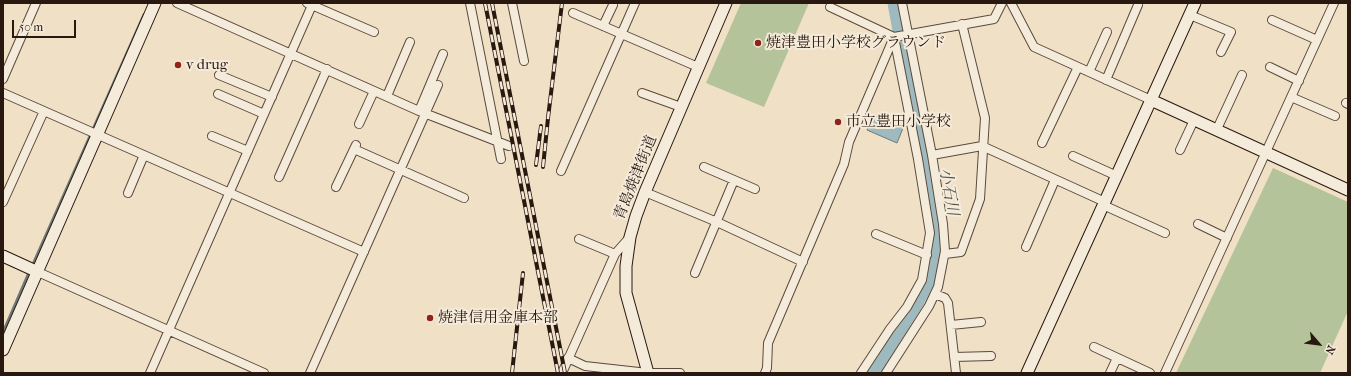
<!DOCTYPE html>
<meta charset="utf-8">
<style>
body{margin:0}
#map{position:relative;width:1351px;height:376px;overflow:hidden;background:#f0e0c6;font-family:"IM FELL French Canon",serif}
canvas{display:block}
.frame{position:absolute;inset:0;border:4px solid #28180f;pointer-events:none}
.north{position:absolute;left:1299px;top:324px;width:40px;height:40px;-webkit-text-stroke:3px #f5ebda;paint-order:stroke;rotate:118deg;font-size:11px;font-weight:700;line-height:16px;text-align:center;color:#28180f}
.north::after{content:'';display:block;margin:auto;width:14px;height:18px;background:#28180f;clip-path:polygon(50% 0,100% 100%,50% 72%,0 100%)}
.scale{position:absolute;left:12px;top:20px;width:64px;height:18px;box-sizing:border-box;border:2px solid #28180f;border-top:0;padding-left:5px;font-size:12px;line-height:14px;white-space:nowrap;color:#28180f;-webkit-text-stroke:3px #f5ebda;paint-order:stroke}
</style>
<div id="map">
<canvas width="1351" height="376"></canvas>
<div class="frame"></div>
<div class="north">N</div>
<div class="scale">50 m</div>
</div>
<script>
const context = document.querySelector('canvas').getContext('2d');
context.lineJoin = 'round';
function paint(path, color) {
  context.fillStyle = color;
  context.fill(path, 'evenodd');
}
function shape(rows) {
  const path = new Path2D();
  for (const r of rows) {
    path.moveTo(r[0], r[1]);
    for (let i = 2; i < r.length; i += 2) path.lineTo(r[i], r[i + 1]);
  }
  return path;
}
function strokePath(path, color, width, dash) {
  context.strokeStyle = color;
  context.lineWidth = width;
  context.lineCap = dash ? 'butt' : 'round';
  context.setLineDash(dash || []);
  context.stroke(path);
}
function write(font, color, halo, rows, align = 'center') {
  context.font = font + ' "IM FELL French Canon","Noto Serif JP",serif';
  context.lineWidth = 4;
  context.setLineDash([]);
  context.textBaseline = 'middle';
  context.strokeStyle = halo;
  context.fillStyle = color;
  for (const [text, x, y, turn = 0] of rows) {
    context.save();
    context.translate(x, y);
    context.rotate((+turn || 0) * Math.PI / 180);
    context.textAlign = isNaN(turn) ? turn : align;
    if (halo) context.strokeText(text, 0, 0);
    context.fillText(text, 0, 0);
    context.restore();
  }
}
paint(shape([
 [741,3,809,3,764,107,706,83],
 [1273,168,1348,202,1348,311,1320,373,1176,373]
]), '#b4c399');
const water = shape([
 [874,115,903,128,897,143,867,130,874,115]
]);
paint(water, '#9fbabf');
strokePath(water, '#6f7979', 1);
strokePath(shape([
 [32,266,144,14],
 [3,332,29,272]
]), '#6f7979', 2.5);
strokePath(shape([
 [872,373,917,301,929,278,935,251,935,227,932,206,895,3]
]), '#9fbabf', 15);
const street = shape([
 [177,3,419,111,509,146],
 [307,3,374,32],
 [470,3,501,159],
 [512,3,524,61],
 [1011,3,1034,47,1151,100],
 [830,7,894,37,918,159,930,233,922,280,907,307,890,329,861,373],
 [573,13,698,67],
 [1190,15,1231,32,1221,52],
 [1272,20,1317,40],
 [603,26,613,5],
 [1270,67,1299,81],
 [1089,72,1107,32],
 [219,75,272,97],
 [3,79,36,3],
 [1106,80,1138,5],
 [3,93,364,252],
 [642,93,681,107],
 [218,94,264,114],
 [387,96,410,42],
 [1291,97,1335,116],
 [1346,103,1348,104],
 [419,111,443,54],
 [359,124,374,91],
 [1217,129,1242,75],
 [212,136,248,151],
 [1042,143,1078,67],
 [354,149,464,198],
 [1180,150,1194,120],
 [932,155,982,146,1105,202],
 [1073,156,1117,176],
 [704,167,755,189],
 [561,171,635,3],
 [279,177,327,69],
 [336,187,356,145],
 [645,192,717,222,803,262],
 [128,193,144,155],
 [3,202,44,111],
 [1103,205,1165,233],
 [1198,224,1227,238],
 [876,234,927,255],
 [579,239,615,254],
 [1026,247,1055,180],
 [945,254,961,252,980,199,985,118,962,24],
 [38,272,264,373],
 [695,273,734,180],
 [935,294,945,298,948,303,956,373],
 [951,325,981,322],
 [1094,347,1150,373],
 [954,357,991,356],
 [568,358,585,366,648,373,680,373],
 [150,373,313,3],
 [310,373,438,85],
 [562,373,615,254,630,237],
 [765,373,767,368,768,343,844,164,849,142,894,37,994,19,1002,3],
 [886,373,929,306,938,287,945,251,943,224,932,155,902,3],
 [1110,373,1117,358],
 [1165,373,1334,3]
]);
const secondary = shape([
 [1151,100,1348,190],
 [3,256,38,272],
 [3,350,155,3],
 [648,373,626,293,626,266,630,237,636,216,645,192,726,3],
 [1027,373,1195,3]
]);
strokePath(street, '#5a4a3d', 10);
strokePath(secondary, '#28180f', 13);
strokePath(street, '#f5ebda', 8);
strokePath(secondary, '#f5ebda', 11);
const rail = shape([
 [485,3,558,373],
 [492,3,565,373],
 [536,165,541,126],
 [543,167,548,118,562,3],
 [512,373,523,273]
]);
strokePath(rail, '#28180f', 4);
strokePath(rail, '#f5ebda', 2.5, [8]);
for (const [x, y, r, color] of [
 [758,43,4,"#8f2418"],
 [178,65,4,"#8f2418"],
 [838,122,4,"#8f2418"],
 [430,318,4,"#8f2418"]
]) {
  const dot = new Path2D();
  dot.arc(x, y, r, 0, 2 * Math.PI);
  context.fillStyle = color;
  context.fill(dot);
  strokePath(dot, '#f5ebda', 1.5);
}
write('15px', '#28180f', '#f5ebda', [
 ["焼津豊田小学校グラウンド",766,43],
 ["v drug",186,65],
 ["市立豊田小学校",846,122],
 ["焼津信用金庫本部",438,318]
], 'left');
write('15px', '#28180f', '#f5ebda', [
 ["青島焼津街道",636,178,-68]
]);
write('italic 16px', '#52514d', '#f5ebda', [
 ["小石川",948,192,80]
]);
</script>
